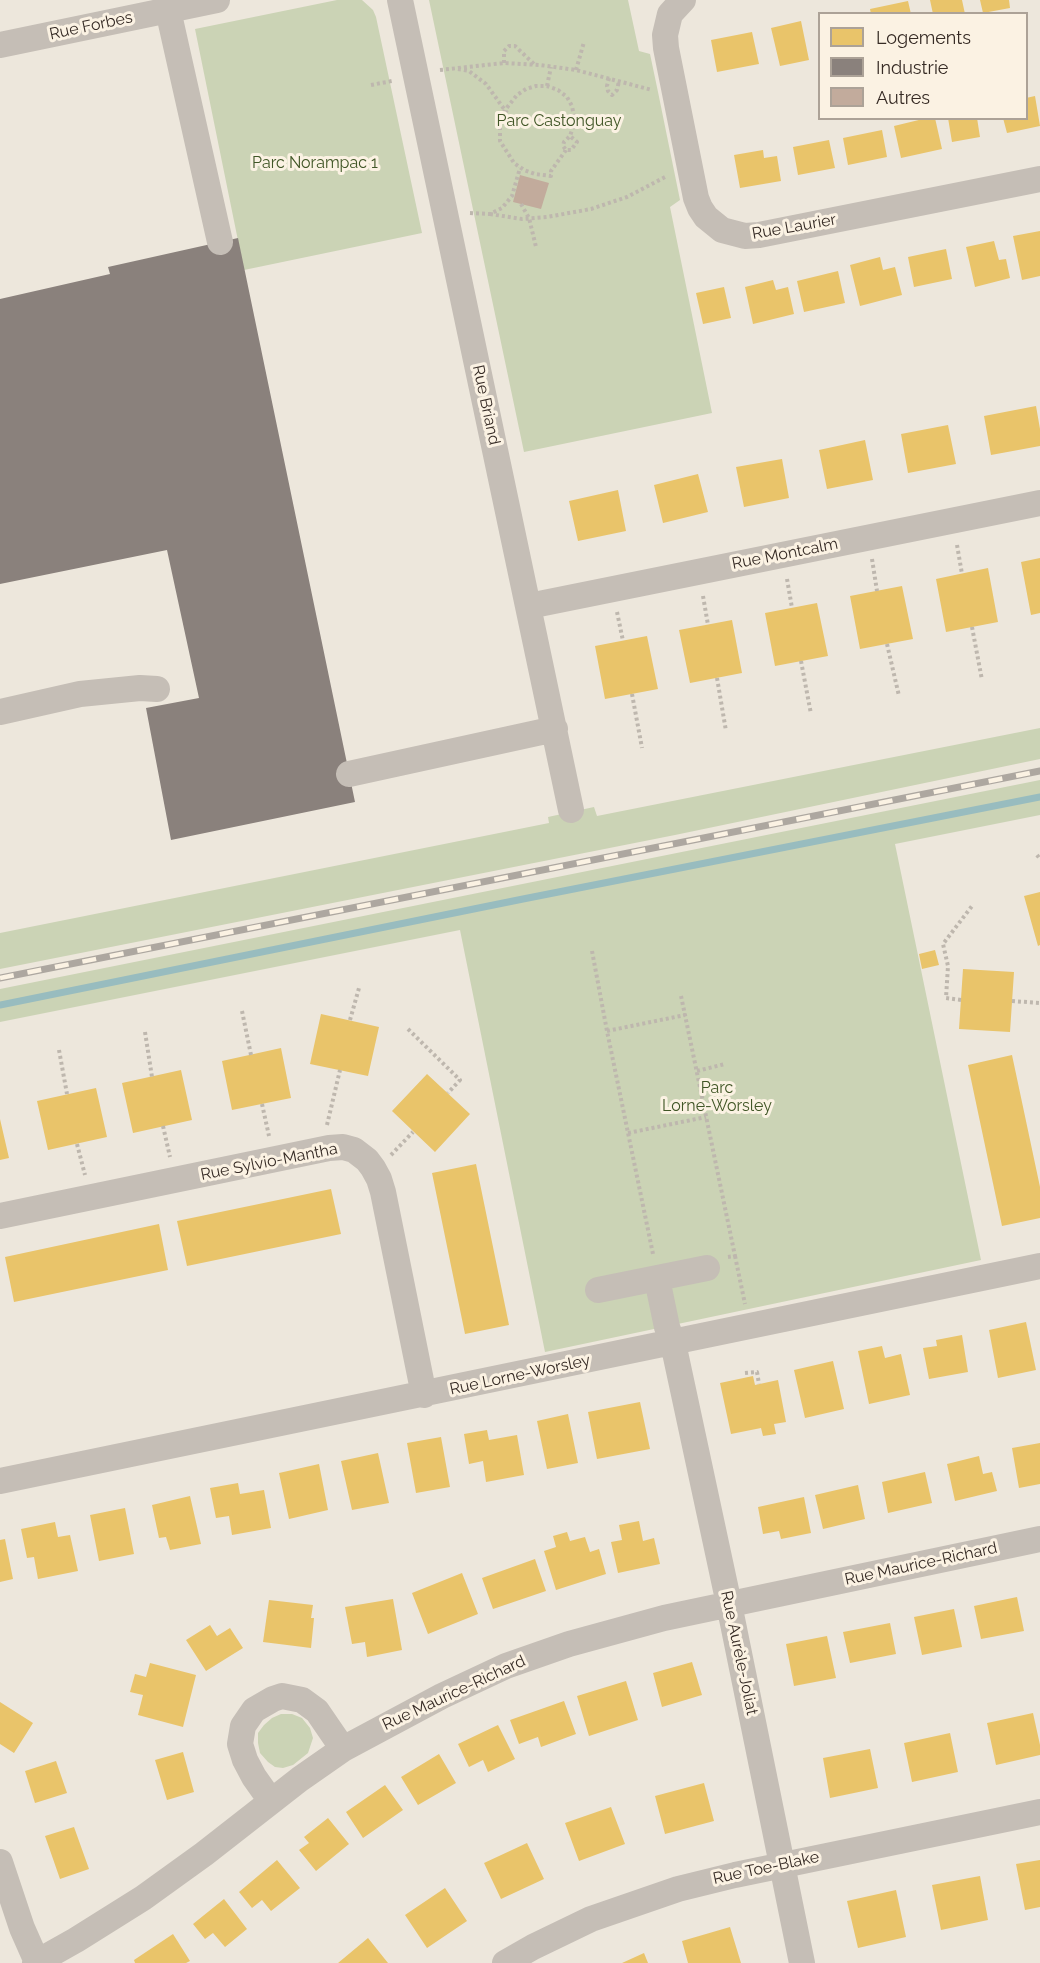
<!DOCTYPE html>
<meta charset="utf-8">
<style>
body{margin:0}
#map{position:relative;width:1040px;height:1963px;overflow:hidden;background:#ede7dc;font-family:Raleway,sans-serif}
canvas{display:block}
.legend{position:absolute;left:818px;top:12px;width:210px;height:108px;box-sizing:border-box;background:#fbf2e3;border:2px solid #aca297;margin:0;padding:8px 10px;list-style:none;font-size:18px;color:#362b25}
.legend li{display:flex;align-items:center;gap:12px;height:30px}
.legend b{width:30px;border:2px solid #aca297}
</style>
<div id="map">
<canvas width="1040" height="1963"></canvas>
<ul class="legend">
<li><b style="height:16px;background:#e9c46a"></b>Logements</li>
<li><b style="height:16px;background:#8a817c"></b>Industrie</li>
<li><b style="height:16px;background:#c2ab9c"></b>Autres</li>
</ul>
</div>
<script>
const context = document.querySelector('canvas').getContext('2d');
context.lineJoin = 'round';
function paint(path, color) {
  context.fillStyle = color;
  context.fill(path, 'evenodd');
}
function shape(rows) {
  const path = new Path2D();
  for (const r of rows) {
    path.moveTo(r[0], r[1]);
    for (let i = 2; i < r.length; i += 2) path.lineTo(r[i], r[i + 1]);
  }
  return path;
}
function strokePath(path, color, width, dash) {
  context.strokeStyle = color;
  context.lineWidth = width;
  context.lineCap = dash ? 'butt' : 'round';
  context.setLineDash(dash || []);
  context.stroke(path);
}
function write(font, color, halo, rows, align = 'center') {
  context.font = font + ' Raleway,sans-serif';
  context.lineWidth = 6;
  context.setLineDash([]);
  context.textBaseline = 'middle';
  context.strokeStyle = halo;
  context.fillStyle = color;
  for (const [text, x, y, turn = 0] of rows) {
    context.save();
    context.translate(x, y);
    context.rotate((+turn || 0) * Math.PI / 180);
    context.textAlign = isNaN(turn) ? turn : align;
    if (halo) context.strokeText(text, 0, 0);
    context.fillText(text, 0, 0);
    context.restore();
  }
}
paint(shape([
 [337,0,362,0,373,10,376,17,422,233,244,270,195,29],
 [429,0,628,0,639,51,650,54,658,92,680,200,670,207,712,413,524,452],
 [1040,728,1040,759,675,835,0,969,0,933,549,823,548,817,594,807,597,816],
 [1040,780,1040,815,895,844,981,1260,545,1352,460,930,0,1022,0,989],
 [281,1714,292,1714,302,1718,310,1728,313,1738,308,1753,293,1765,283,1768,275,1767,268,1762,260,1753,258,1743,258,1733,264,1725,272,1718]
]), '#cbd3b5');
paint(shape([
 [930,0,962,0,965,14,933,14],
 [980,0,1009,0,1010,8,983,13],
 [908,1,911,14,871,14,870,9],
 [801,21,809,60,780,66,771,28],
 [752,32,759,64,717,72,711,40],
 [1035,96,1040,126,1007,133,1003,118,1026,118,1026,98],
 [927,118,935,118,942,149,901,158,894,126],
 [948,118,977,118,980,137,952,142],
 [882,130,887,157,848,165,843,138],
 [829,140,835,168,798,175,793,147],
 [763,150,764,158,777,156,781,181,740,188,734,155],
 [1040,231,1040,276,1022,280,1013,236],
 [994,241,999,260,1006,259,1010,278,975,287,966,247],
 [946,249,952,279,914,287,908,257],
 [880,257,883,270,895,267,902,295,860,306,850,265],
 [838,271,845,303,804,312,797,281],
 [773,280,776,290,788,287,794,314,753,324,745,287],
 [724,287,731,318,703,324,696,293],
 [1036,406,1040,429,1040,446,991,455,984,416],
 [948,425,956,464,908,473,901,434],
 [865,440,873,480,827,489,819,450],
 [782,459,789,498,744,507,736,467],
 [698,474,708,512,663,523,654,485],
 [618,490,626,531,578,541,569,501],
 [1040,558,1040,613,1031,615,1021,562],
 [988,568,998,622,946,632,936,579],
 [902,586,913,639,860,649,850,596],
 [817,603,828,656,775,666,765,613],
 [732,620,742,673,690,683,679,630],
 [647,636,658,689,605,699,595,646],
 [1040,892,1040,945,1038,946,1024,896],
 [935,950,939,965,922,969,919,954],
 [963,969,1014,972,1010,1032,959,1029],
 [321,1014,379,1027,368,1076,310,1064],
 [281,1048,291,1098,232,1110,222,1061],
 [1012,1055,1040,1187,1040,1218,1002,1226,968,1065],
 [181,1070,192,1120,133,1133,122,1083],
 [427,1074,470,1114,435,1152,392,1111],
 [96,1088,107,1137,48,1150,37,1101],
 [0,1119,9,1158,0,1160],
 [476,1164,509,1325,465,1334,432,1173],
 [331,1189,341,1234,187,1266,177,1221],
 [159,1224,168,1270,14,1302,5,1257],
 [1026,1322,1036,1370,998,1378,989,1330],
 [962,1335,968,1372,929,1379,923,1348,937,1346,936,1340],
 [882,1346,885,1358,901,1354,910,1395,869,1404,858,1351],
 [833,1361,844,1409,805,1418,794,1370],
 [753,1376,755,1385,778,1380,786,1422,774,1424,776,1434,763,1436,761,1428,731,1434,720,1383],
 [640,1402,650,1449,597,1459,588,1412],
 [568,1414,578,1463,547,1469,537,1421],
 [487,1430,489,1440,517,1435,524,1475,486,1482,483,1461,469,1464,464,1434],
 [441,1437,450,1487,416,1493,407,1443],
 [1040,1443,1040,1484,1019,1488,1012,1448],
 [378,1453,389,1503,352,1510,341,1461],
 [979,1456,983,1474,992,1472,997,1491,955,1501,947,1464],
 [319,1464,328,1510,289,1519,279,1473],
 [925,1472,932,1503,888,1513,882,1482],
 [238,1483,240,1494,264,1490,271,1528,232,1535,229,1516,216,1518,210,1488],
 [858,1485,865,1519,823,1529,815,1495],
 [190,1496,201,1544,170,1550,166,1537,159,1538,152,1505],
 [804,1497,811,1533,781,1539,779,1531,763,1534,758,1507],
 [125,1508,134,1554,99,1561,90,1515],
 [639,1521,643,1541,654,1538,660,1564,618,1573,611,1542,622,1540,619,1525],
 [55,1522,58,1537,70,1535,78,1571,38,1579,34,1557,27,1558,21,1529],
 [567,1532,570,1541,585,1537,590,1552,599,1549,606,1574,556,1590,544,1551,556,1547,553,1536],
 [5,1539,13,1579,0,1582,0,1540],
 [535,1559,546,1591,493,1609,482,1578],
 [462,1573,478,1614,428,1634,412,1593],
 [1017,1597,1024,1631,981,1639,974,1606],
 [393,1599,402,1650,367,1657,365,1642,352,1644,345,1607],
 [269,1600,313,1605,311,1618,314,1618,311,1648,263,1642],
 [954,1609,962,1647,922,1655,914,1617],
 [890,1623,896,1654,850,1663,843,1632],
 [210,1625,217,1636,230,1628,243,1648,206,1671,186,1640],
 [827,1636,836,1678,794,1686,786,1644],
 [692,1662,702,1695,662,1707,653,1673],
 [150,1663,196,1675,183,1727,138,1715,143,1695,130,1692,135,1674,146,1677],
 [626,1681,638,1720,589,1736,577,1696],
 [564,1701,576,1734,541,1747,538,1737,519,1744,510,1720],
 [0,1702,33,1723,14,1753,0,1744],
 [1033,1713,1040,1745,1040,1755,996,1765,987,1723],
 [498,1725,515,1759,488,1772,483,1760,469,1767,458,1744],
 [950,1733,958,1772,912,1782,904,1743],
 [870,1749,878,1788,830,1798,823,1758],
 [183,1752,194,1792,167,1800,155,1760],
 [439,1754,456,1783,418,1805,401,1777],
 [56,1761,67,1793,35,1803,25,1771],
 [704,1783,714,1821,665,1834,655,1796],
 [385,1785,403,1810,363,1838,346,1812],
 [611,1807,625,1844,579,1861,565,1823],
 [328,1818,349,1844,316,1871,299,1850,309,1843,304,1837],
 [74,1827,89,1869,60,1879,45,1836],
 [527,1843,544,1879,501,1899,484,1863],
 [277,1860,300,1888,271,1911,262,1900,252,1908,239,1892],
 [1040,1860,1040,1907,1025,1910,1016,1864],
 [980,1876,988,1920,941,1930,932,1885],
 [445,1888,467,1921,427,1948,405,1915],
 [896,1890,906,1937,858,1948,847,1901],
 [224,1899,247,1929,225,1947,213,1933,205,1939,193,1924],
 [730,1927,741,1963,688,1963,682,1941],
 [173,1934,190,1961,186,1963,135,1963,134,1960],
 [368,1938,388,1963,338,1963],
 [644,1953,648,1963,622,1963]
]), '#e9c46a');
paint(shape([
 [238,238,355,802,171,840,146,708,199,698,167,550,0,584,0,299,110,274,108,267]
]), '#8a817c');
strokePath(shape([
 [0,1005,523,899,1040,797]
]), '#98bcbf', 7);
paint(shape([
 [520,175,549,183,541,209,513,202]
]), '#c2ab9c');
strokePath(shape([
 [504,63,504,51,509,46,515,46,534,64],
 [458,69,469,71,486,84,507,113],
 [440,70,504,63,540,65,576,70,652,90],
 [576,70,584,42],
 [609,78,607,86,608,91,612,95,617,90,619,81],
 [371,85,392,81],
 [547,86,551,67],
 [566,150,551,171,551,176,535,174,524,170,514,163,500,141,500,121,505,110,517,95,526,89,536,86,547,86,558,90,567,97,572,106,574,116,573,127,570,136,564,142,563,146,566,150,571,150,577,142,570,136],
 [521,204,529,218,536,247],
 [470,213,490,214,502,208,512,196,520,168],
 [490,214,522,219,547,217,591,209,627,197,667,176],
 [957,545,962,574],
 [872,559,877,591],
 [787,579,792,608],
 [703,596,708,625],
 [617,612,623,641],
 [972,627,982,680],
 [887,644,899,696],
 [801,661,811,714],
 [717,678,726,731],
 [632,694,642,748],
 [1037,855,1040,859],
 [592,951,607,1031,653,1254],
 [681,996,685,1015],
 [961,1000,946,998,948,966,943,944,972,906],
 [1012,1001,1040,1003],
 [242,1011,251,1055],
 [350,1020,359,988],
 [408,1029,460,1080,448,1093],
 [607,1031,685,1015,735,1256,728,1257],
 [145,1032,152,1077],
 [59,1050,67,1094],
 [697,1071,725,1064],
 [703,1103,732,1096],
 [262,1104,269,1136],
 [327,1125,340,1070],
 [163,1126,170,1157],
 [628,1133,706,1117],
 [77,1144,85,1175],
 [391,1155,413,1132],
 [735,1256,745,1304],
 [745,1373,757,1372,759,1384]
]), '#beb7ae', 4, [3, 3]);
strokePath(shape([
 [400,0,571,810],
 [683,0,670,14,665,35,666,48,696,198,700,208,706,217,722,230,745,236,759,235,1040,179],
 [168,10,220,242],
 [0,45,217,0],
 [529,606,1040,503],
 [0,712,80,694,140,688,157,689],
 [349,774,555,729],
 [0,1216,329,1148,343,1147,354,1150,367,1160,373,1168,379,1179,383,1192,424,1395],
 [657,1279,667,1327,673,1343,729,1604,802,1963],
 [598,1290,707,1268],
 [0,1481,1040,1266],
 [271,1801,254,1777,245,1760,240,1744,243,1726,254,1710,273,1699,282,1696,302,1700,317,1711,343,1749],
 [0,1862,22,1928,37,1962],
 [35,1963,76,1940,143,1898,204,1854,300,1779,343,1749,442,1696,506,1666,569,1644,664,1618,1040,1539],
 [505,1963,533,1947,591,1919,678,1889,735,1875,1040,1812]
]), '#c5beb6', 26);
const rail = shape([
 [0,978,1040,771]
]);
strokePath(rail, '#ada7a0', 7);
strokePath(rail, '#fbf2e3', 4.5, [14]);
write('16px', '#362b25', '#fbf2e3', [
 ["Rue Forbes",91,26,-12],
 ["Rue Laurier",794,227,-10],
 ["Rue Briand",486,405,78],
 ["Rue Montcalm",785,554,-11],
 ["Rue Sylvio-Mantha",269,1162,-11],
 ["Rue Lorne-Worsley",520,1375,-12],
 ["Rue Maurice-Richard",921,1564,-12],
 ["Rue Aurèle-Joliat",739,1653,78],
 ["Rue Maurice-Richard",454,1693,-25],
 ["Rue Toe-Blake",766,1868,-12]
]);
write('16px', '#405626', '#fbf2e3', [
 ["Parc Castonguay",559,121],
 ["Parc Norampac 1",315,163],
 ["Parc",717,1088],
 ["Lorne-Worsley",717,1106]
]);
</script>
